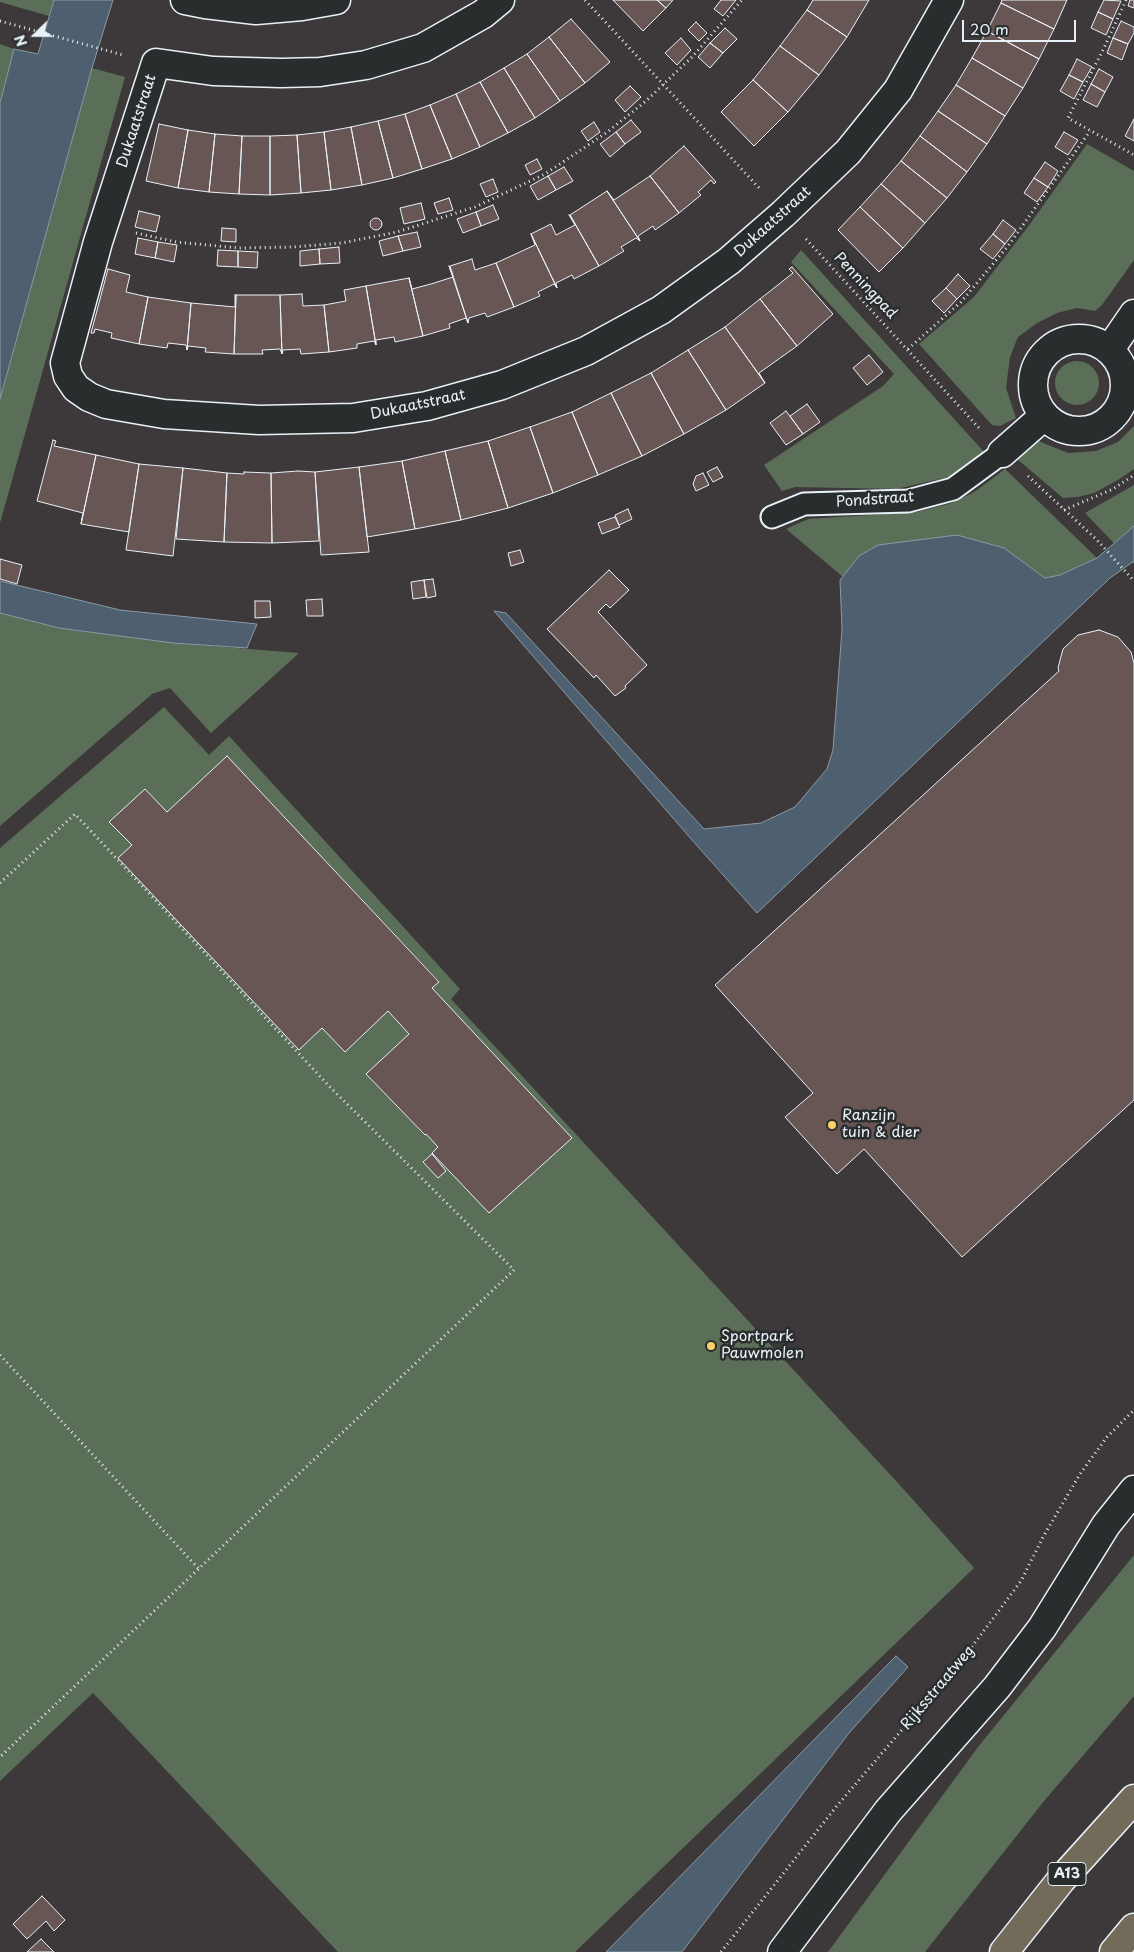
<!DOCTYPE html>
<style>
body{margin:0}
#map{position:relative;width:1134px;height:1952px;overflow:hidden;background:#3d393a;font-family:"Playpen Sans",sans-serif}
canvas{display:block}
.north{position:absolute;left:10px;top:10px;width:50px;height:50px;-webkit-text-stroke:4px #2a2d2e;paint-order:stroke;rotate:248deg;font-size:14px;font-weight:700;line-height:20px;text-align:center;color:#e8f1f8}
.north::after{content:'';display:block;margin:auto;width:18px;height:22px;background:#e8f1f8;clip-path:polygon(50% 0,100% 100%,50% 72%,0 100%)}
.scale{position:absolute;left:962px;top:20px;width:114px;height:22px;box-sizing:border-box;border:2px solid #e8f1f8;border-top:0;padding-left:6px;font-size:15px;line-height:18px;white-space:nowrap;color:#e8f1f8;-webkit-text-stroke:4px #2a2d2e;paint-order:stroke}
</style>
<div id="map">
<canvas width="1134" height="1952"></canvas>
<div class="north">N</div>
<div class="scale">20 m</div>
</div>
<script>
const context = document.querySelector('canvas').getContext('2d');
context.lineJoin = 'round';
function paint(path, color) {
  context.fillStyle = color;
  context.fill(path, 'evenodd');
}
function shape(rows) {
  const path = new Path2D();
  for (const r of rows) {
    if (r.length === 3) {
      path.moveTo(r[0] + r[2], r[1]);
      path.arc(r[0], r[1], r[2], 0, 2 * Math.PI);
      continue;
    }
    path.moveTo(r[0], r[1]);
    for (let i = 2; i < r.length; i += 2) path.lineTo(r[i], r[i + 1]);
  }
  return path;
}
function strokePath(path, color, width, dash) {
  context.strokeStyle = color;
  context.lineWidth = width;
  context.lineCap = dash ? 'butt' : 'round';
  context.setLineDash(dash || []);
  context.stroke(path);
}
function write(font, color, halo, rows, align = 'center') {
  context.font = font + ' "Playpen Sans",sans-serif';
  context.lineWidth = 5;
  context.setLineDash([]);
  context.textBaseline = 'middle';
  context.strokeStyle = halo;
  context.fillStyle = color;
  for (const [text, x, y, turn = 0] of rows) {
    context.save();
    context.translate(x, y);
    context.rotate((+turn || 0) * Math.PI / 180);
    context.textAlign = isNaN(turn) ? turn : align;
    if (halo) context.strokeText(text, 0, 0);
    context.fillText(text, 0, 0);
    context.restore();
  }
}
paint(shape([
 [0,0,54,0,49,16,0,2],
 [0,44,14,49,0,103],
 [92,68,125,77,0,523,0,399],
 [1087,144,1134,171,1134,260,1102,305,1095,311,1077,308,1057,313,1037,323,1018,337,1010,357,1006,388,1016,418,1000,426,992,425,919,344,974,297,1030,224],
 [801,250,985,453,954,476,896,489,795,487,782,491,764,465,883,386,894,374,791,262],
 [1077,383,22],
 [1134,426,1134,469,1118,480,1094,493,1078,497,1063,498,1017,459,1025,448,1036,440,1068,453,1096,451,1118,442],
 [1005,469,1097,558,1060,575,1045,578,1004,548,859,556,843,577,786,529,808,519,917,512,952,503,976,491],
 [1134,485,1134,526,1117,541,1134,558,1134,564,1085,513],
 [0,613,59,628,173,643,299,653,211,733,170,688,152,694,0,826],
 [164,707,209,755,229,736,460,989,451,999,898,1483,974,1568,575,1952,338,1952,93,1693,0,1781,0,848],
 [227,756,439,981,432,988,572,1138,489,1213,433,1153,438,1147,426,1134,424,1135,366,1074,409,1034,388,1011,345,1052,322,1028,299,1050,119,858,132,845,110,822,145,789,167,812],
 [1134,1555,1134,1696,1044,1801,925,1952,828,1952,978,1747]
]), '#5b6e58');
const water = shape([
 [54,0,113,0,92,68,0,399,0,103,14,49,38,54,54,0],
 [1134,526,1134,561,1110,578,757,913,692,840,494,611,506,613,704,829,761,823,795,807,827,769,833,750,842,629,840,580,859,556,878,545,957,535,1004,548,1045,578,1060,575,1097,558,1134,526],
 [0,581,120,610,257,624,247,648,173,643,59,628,0,613,0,581],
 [896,1656,908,1667,849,1733,682,1952,606,1952,896,1656]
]);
paint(water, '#4e6070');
strokePath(water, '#8c9aa6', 1);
const building = shape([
 [613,0,657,0,666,8,643,31,613,0],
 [657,0,673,0,666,8,657,0],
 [721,0,736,0,723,16,714,9,721,0],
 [813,0,869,0,847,37,807,10,813,0],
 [1002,0,1067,0,1054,29,1001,3,1002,0],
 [1104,0,1121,1,1113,19,1098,12,1104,0],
 [1130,0,1134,0,1134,8,1128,6,1130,0],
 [1001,3,1054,29,1039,59,987,31,1001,3],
 [807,10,847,37,819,75,780,46,807,10],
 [1098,12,1113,19,1106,35,1091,28,1098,12],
 [571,19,610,62,585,83,549,37,571,19],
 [1121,21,1134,27,1134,33,1128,44,1113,38,1121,21],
 [696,22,707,33,699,41,688,30,696,22],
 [725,28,737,39,723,53,710,43,725,28],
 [987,31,1039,59,1023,88,972,58,987,31],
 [549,37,585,83,560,101,527,54,549,37],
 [681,38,691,50,677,65,665,53,681,38],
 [1113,38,1128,44,1122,60,1107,53,1113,38],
 [710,43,723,53,710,68,698,57,710,43],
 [780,46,819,75,788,112,753,80,780,46],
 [527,54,560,101,535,118,504,68,527,54],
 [972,58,1023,88,1005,116,956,85,972,58],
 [1077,59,1092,67,1083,82,1069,75,1077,59],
 [504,68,535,118,508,133,480,82,504,68],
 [1099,69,1113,77,1105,92,1091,84,1099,69],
 [1069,75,1083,82,1074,99,1060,91,1069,75],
 [753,80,788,112,754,146,721,112,753,80],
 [480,82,508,133,480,147,456,94,480,82],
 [1091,84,1105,92,1097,107,1083,100,1091,84],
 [956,85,1005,116,987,144,938,111,956,85],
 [630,86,641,97,625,112,615,100,630,86],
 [456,94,480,147,452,159,430,105,456,94],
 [430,105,452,159,422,169,405,114,430,105],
 [938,111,987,144,967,172,920,136,938,111],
 [405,114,422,169,393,178,378,121,405,114],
 [1134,119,1134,141,1125,136,1134,119],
 [631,120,641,132,625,144,616,132,631,120],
 [378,121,393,178,362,185,351,127,378,121],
 [594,122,600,132,588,141,581,131,594,122],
 [159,124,188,130,178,188,146,181,159,124],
 [351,127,362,185,331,190,324,132,351,127],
 [188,130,215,134,209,192,178,188,188,130],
 [324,132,331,190,301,193,297,135,324,132],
 [616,132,625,144,610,157,600,144,616,132],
 [1064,132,1078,140,1068,155,1055,147,1064,132],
 [215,134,242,136,239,194,209,192,215,134],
 [297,135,301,193,270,195,270,136,297,135],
 [242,136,270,136,270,195,239,194,242,136],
 [920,136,967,172,947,198,901,161,920,136],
 [684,146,716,182,714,184,711,180,698,192,701,195,679,213,650,176,684,146],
 [537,159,542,169,530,175,525,165,537,159],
 [901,161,947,198,925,223,881,184,901,161],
 [1045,162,1058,171,1048,187,1034,178,1045,162],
 [564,167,573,181,556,190,548,176,564,167],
 [548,176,556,190,538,200,530,186,548,176],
 [650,176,679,213,655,230,653,226,638,236,640,241,607,191,614,200,650,176],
 [1034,178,1048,187,1037,202,1024,193,1034,178],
 [493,179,498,192,486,197,480,184,493,179],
 [881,184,925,223,903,248,860,207,881,184],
 [607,191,640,241,636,238,621,247,624,251,599,266,570,215,607,191],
 [449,198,453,210,438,214,434,203,449,198],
 [421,203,425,219,404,224,400,208,421,203],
 [493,205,499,219,481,226,476,212,493,205],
 [860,207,903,248,879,272,838,230,860,207],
 [139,211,160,216,156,232,135,227,139,211],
 [476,212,481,226,463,233,457,219,476,212],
 [569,215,570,215,599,266,574,279,572,275,556,283,557,288,531,234,551,224,556,235,575,225,569,215],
 [376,224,6],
 [1003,220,1016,230,1005,244,993,234,1003,220],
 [222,228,236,229,236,242,221,241,222,228],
 [417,232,421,247,403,251,398,236,417,232],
 [531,234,557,288,554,284,538,292,540,296,514,307,496,263,535,245,531,234],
 [993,234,1005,244,993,259,980,249,993,234],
 [398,236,403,251,383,256,379,241,398,236],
 [138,238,158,242,155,258,135,254,138,238],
 [158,242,177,245,174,262,155,258,158,242],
 [339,247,340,263,320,264,319,249,339,247],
 [319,249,320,264,300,266,300,251,319,249],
 [218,250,238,251,238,267,217,266,218,250],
 [238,251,258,252,257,268,238,267,238,251],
 [472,259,475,270,496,263,514,307,487,317,485,313,469,318,468,323,450,266,472,259],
 [449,266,468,323,466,318,449,324,450,328,423,336,409,278,412,289,431,284,453,277,449,266],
 [792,267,833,314,797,346,760,299,793,273,789,269,792,267],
 [108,269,130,275,126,292,148,297,139,344,111,338,112,333,95,329,94,333,91,333,108,269],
 [958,274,970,286,957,299,946,288,958,274],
 [409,278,423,336,395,342,394,337,376,340,376,345,366,286,409,278],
 [366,286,376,345,374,341,357,344,357,348,329,352,324,305,346,301,344,290,366,286],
 [946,288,957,299,944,313,932,301,946,288],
 [302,294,303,306,324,305,329,352,301,354,300,349,283,350,282,354,280,295,302,294],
 [235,295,236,295,234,354,205,352,206,348,188,346,187,350,191,303,235,307,235,295],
 [236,295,280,295,282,354,280,349,262,350,263,354,234,354,236,295],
 [148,297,191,303,187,350,186,345,168,343,167,348,139,344,148,297],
 [760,299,797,346,759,373,765,383,725,327,760,299],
 [725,327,765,383,726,410,688,350,725,327],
 [688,350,726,410,684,434,651,373,688,350],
 [869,355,883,372,867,385,853,368,869,355],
 [651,373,684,434,642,456,611,393,651,373],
 [611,393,642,456,598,475,572,412,611,393],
 [807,404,820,422,803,434,790,416,807,404],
 [786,411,803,434,786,445,770,423,786,411],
 [572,412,598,475,553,493,530,427,572,412],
 [530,427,553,493,508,508,488,441,530,427],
 [53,440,56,441,54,446,96,455,81,524,83,513,37,501,53,440],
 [488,441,508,508,461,520,445,451,488,441],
 [445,451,461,520,415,529,402,461,445,451],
 [96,455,139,464,129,532,81,524,96,455],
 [402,461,415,529,367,537,359,467,402,461],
 [139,464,183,468,173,556,126,550,139,464],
 [359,467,369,552,321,555,315,472,359,467],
 [717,467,723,477,713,482,707,472,717,467],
 [183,468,227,473,224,542,176,539,183,468],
 [298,471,315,472,319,541,272,543,271,473,298,471],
 [244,472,271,473,272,543,224,542,227,473,244,474,244,472],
 [703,473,709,485,696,491,693,484,696,476,703,473],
 [628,509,632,519,619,525,615,515,628,509],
 [615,517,620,527,602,534,598,523,615,517],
 [520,550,524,562,511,566,508,553,520,550],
 [0,559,22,565,17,584,0,579,0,559],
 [609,570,629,590,610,608,606,604,598,612,647,665,625,686,626,688,615,696,596,675,594,678,547,629,609,570],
 [433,579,436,596,427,598,424,580,433,579],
 [424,580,426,597,413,599,411,582,424,580],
 [322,599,323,616,307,616,306,600,322,599],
 [255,601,270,601,271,617,255,618,255,601],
 [1099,630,1118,637,1131,652,1134,663,1134,1100,962,1257,864,1149,837,1174,785,1117,813,1093,715,985,1059,671,1058,668,1063,649,1078,635,1099,630],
 [227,756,439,982,432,988,572,1138,489,1213,432,1153,438,1147,426,1134,425,1135,366,1074,409,1034,388,1011,345,1052,322,1028,299,1050,118,858,132,845,109,822,145,789,167,812,227,756],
 [432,1154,446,1171,438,1178,423,1162,432,1154],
 [42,1896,65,1920,54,1931,46,1921,27,1939,13,1924,42,1896],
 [41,1939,54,1952,27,1952,41,1939]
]);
paint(building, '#685655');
strokePath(building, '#e8f1f8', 1);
const service = shape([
 [772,517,804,504,908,501,953,489,1002,453]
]);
const minor = shape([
 [500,0,483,14,423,48,366,65,320,72,281,73,213,71,156,63,98,242,65,363,68,376,76,388,89,397,106,404,164,414,259,420,353,418,427,406,502,385,586,351,661,310,729,261,783,214,848,152,898,90,949,0],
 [1079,385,46],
 [1110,349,1134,314],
 [1002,453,1044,416],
 [782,1952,888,1811,997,1687,1042,1628,1106,1525,1134,1490]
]);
const tertiary = shape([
 [185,0,205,4,256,10,302,6,336,0]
]);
const motorway = shape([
 [1004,1952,1061,1880,1134,1799],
 [1114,1952,1134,1928]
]);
strokePath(service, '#e8f1f8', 25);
strokePath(minor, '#e8f1f8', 31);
strokePath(tertiary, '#e8f1f8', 31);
strokePath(motorway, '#e8f1f8', 31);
strokePath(shape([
 [585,0,761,190],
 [1126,0,1104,48,1068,118,1134,155],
 [0,21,123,55],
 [136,233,176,242,239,248,293,247,342,243,397,232,475,207,545,174,606,133,646,101,692,57,742,0],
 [806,239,979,428],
 [908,349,961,302,1008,246,1090,131],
 [1028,476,1097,540,1134,581],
 [1064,510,1113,489,1134,475],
 [0,883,75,814,330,1087,514,1270,0,1757],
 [0,1355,199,1569],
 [721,1952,836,1807,965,1656,1021,1581,1043,1537,1080,1474,1107,1437,1134,1410]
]), '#e8f1f8', 3, [1, 4]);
strokePath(service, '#2a2d2e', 21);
strokePath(minor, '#2a2d2e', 28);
strokePath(tertiary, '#2a2d2e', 28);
strokePath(motorway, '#736b5a', 28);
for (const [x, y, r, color] of [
 [832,1125,5,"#ffd166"],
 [711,1346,5,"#ffd166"]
]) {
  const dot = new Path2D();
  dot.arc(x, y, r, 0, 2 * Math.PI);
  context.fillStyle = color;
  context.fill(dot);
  strokePath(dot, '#2a2d2e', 2);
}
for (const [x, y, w] of [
 [1067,1874,38]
]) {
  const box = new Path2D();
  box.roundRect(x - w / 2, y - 11.5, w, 23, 4);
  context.fillStyle = '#2a2d2e';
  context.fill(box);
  strokePath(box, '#e8f1f8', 1);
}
write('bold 14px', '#e8f1f8', null, [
 ["A13",1067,1874]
]);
write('15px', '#e8f1f8', '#2a2d2e', [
 ["Dukaatstraat",137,121,-72],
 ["Dukaatstraat",773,222,-42],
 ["Penningpad",865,286,47],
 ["Dukaatstraat",418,405,-12],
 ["Pondstraat",875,500,-4],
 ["Rijksstraatweg",938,1688,-50]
]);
write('15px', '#e8f1f8', '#2a2d2e', [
 ["Ranzijn",842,1116],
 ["tuin & dier",842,1133],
 ["Sportpark",721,1337],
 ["Pauwmolen",721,1354]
], 'left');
</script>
